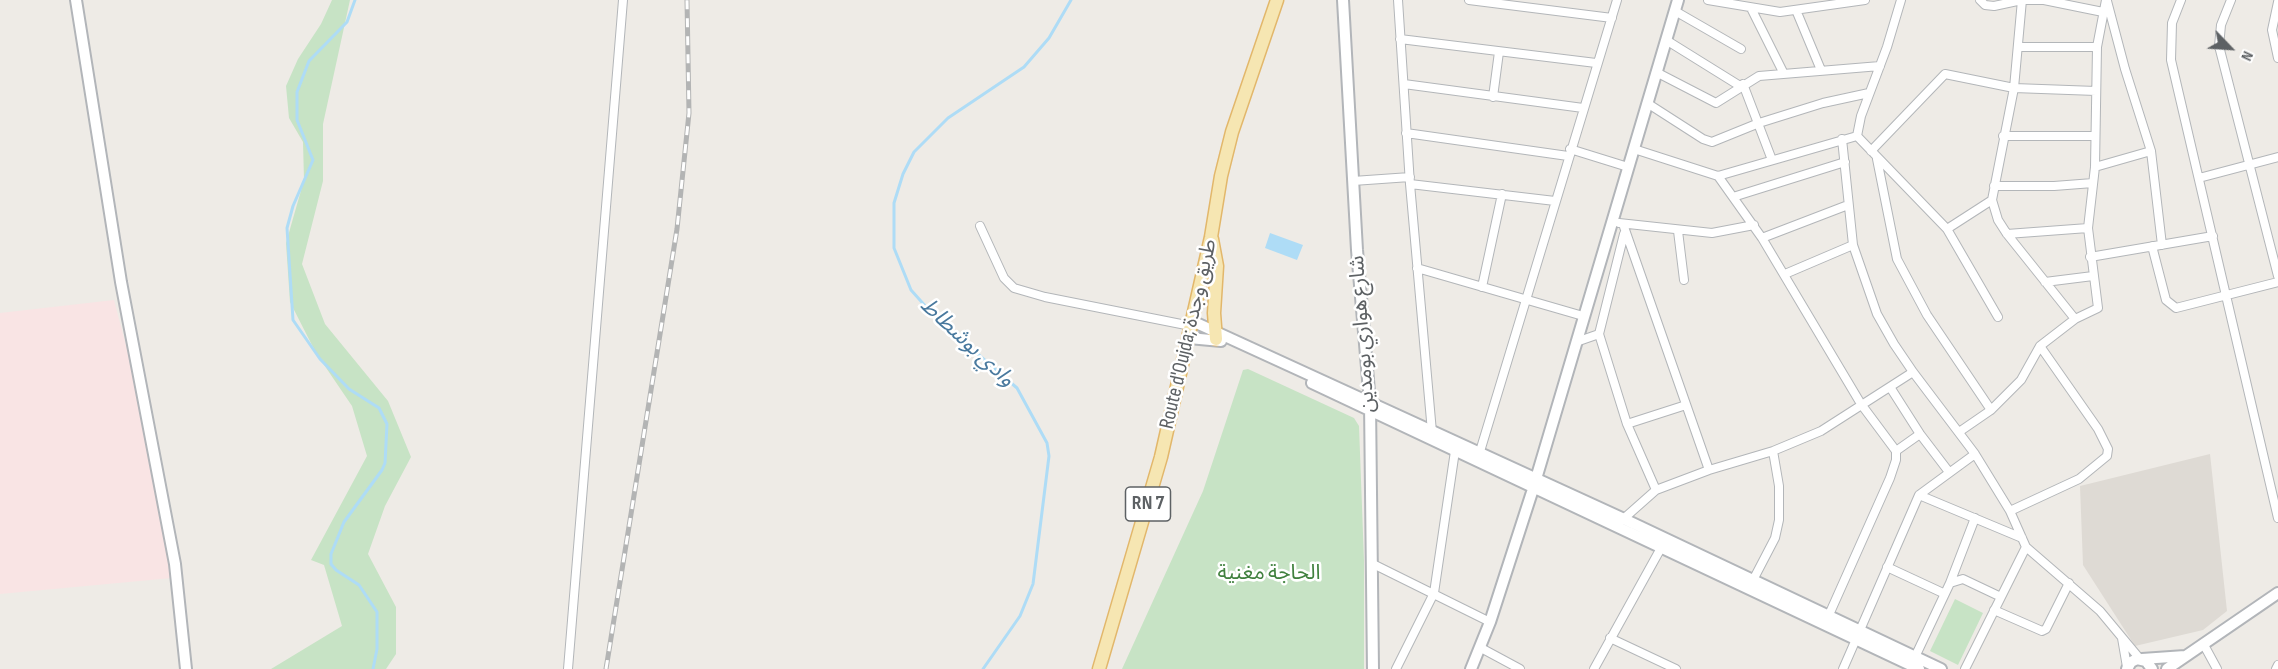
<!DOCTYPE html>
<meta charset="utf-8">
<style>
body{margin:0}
#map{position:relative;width:2278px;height:669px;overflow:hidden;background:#eeebe6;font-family:"Sofia Sans Condensed",sans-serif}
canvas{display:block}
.north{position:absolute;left:2200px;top:18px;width:60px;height:60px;-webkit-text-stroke:4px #fff;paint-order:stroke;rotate:115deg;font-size:16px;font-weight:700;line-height:24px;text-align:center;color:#5d6164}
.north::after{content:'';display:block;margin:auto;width:21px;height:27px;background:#5d6164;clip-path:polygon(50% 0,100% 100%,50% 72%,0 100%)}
</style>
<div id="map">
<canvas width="2278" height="669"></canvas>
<div class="north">N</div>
</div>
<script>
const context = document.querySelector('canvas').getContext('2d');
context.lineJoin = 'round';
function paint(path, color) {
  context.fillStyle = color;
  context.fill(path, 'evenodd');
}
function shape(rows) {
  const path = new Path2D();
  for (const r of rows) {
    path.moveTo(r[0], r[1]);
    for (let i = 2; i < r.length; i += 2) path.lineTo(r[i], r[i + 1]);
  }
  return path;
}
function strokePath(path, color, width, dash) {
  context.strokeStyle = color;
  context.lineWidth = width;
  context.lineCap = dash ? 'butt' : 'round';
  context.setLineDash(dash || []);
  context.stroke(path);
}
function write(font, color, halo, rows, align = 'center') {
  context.font = font + ' "Sofia Sans Condensed","Noto Sans Arabic",sans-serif';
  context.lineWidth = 5;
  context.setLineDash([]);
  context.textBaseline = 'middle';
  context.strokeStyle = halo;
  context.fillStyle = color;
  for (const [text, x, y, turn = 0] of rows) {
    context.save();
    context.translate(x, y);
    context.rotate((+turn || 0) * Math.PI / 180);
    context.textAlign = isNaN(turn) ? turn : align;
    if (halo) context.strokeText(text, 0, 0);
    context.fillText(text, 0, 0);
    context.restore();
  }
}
paint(shape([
 [2210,454,2227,611,2203,630,2135,646,2083,565,2080,486]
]), '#dedad4');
paint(shape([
 [114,300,129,357,172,578,0,594,0,313]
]), '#f9e4e4');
paint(shape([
 [332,0,350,0,323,124,323,181,302,264,325,324,388,401,411,457,385,506,368,554,396,607,396,654,386,669,271,669,342,626,324,565,311,560,367,456,352,406,316,353,290,302,286,243,304,180,303,142,289,118,286,86,298,59,321,24],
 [1248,369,1354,418,1359,426,1364,561,1364,669,1122,669,1203,491,1243,370],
 [1955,599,1983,613,1958,665,1930,651]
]), '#c7e3c5');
paint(shape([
 [1270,233,1303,245,1297,260,1265,248]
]), '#aedcf6');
strokePath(shape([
 [355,0,347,22,309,61,297,92,297,120,313,160,293,206,287,228,293,320,320,359,349,389,379,408,387,424,385,463,382,470,344,522,331,554,331,564,336,570,359,585,377,612,377,649,373,669],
 [983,669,1020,616,1033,584,1049,456,1047,443,1017,388,936,318,911,290,894,248,894,203,903,174,914,152,948,118,1024,67,1049,38,1071,0]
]), '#aedcf6', 3);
const street = shape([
 [1398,0,1410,184,1432,432],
 [1469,0,1612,18],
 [1708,0,1780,12,1865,0],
 [1980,0,1985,5,1994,6,2022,0,2044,0,2103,12],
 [2022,0,2014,88,1992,200,1998,220,2007,234,2075,319],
 [2181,0,2172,23,2171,60,2278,518],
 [2231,0,2221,25,2219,46,2278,276],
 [2107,1,2125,69,2151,151,2162,245],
 [2278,2,2272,30,2278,58],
 [1751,8,1783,72],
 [1796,10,1821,70],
 [1675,11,1741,49],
 [1400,39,1596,63],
 [1666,40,1740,86],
 [2018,47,2097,47],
 [1656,72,1716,103,1759,76,1880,66],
 [1404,84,1583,108],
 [1743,84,1772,160],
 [1493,97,1499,52],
 [1647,103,1703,139,1712,142,1759,123,1823,103,1869,93],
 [1406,133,1568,156],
 [1857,136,1861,116,1887,47,1901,0],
 [2003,136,2093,136],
 [1842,139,1853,245,1877,314,1894,344,1913,372,1975,454,2010,511,2026,547,2100,611,2140,659],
 [1570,149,1628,167],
 [1634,149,1718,176,1857,136,1947,229,1998,317],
 [1871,151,1945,74,2014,88,2096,91],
 [1877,159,1897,259,1927,315,1991,410],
 [2095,167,2151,151],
 [1718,176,1762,238,1861,404,1896,451,1896,460,1890,478,1828,617],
 [2199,178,2278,157],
 [1353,181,1410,177],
 [1410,184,1555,201],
 [1994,186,2054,186,2093,183],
 [1733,197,1845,162],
 [1619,223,1712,233,1754,225],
 [1623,224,1709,470,1773,451,1821,431,1913,372],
 [980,226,1004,278,1014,288,1045,297,1191,326],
 [1947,229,1992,200],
 [1678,231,1684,280],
 [2007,234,2088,228],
 [1762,238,1848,205],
 [2152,246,2166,300,2176,308,2278,282],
 [2090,257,2213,236],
 [1417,268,1583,316],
 [1785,274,1853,245],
 [2045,282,2093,276],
 [1482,287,1502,194],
 [1599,334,1624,234],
 [1576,342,1599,334,1627,424,1656,490],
 [1890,387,1920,434,1949,472],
 [1627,424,1686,405],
 [1959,432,1991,410,2021,380,2040,346,2075,319,2098,308,2088,228,2095,167,2097,47,2106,0],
 [1896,451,1920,434],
 [1478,458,1617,0],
 [1919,495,2022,538],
 [2010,511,2079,479,2107,456,2108,449,2098,429,2040,346],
 [1621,521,1656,490,1709,470],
 [1373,564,1490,622],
 [1887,567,1943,593],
 [1950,583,1975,518],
 [1751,584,1775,538,1779,520,1779,486,1773,451],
 [1994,610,2042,631,2046,629,2069,583],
 [1610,638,1676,669],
 [2122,638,2127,667],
 [2204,645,2217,669],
 [1481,648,1520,669],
 [1915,657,1950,583,1963,579,2001,597],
 [568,669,623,0],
 [1396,669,1434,593,1455,451],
 [1594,669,1661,548],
 [1843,669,1919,495,1975,454],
 [1965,669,2026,547],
 [2276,669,2278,665]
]);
const secondary = shape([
 [76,0,121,282,175,564,186,669],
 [1343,0,1357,250,1370,403,1373,669],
 [1192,321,1622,518,1941,669],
 [1189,338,1221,341],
 [1312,383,1919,669],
 [2142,659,2185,656],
 [1471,669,1490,622,1533,489,1678,0],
 [2127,669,2131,662,2137,659,2146,661,2152,669],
 [2167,669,2278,593]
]);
const primary = shape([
 [1212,239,1217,266,1214,313,1216,339],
 [1099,669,1161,457,1211,237,1221,176,1232,132,1277,0]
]);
strokePath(street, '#b3b6b9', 10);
strokePath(secondary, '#b2b5b9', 14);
strokePath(primary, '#e2b76b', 15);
strokePath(street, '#fff', 8);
strokePath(secondary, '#fff', 10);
strokePath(primary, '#f6e6b2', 12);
const rail = shape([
 [606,669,677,229,689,113,687,0]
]);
strokePath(rail, '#b3b4b4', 5);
strokePath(rail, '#fff', 3, [9]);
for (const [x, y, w] of [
 [1148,504,45]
]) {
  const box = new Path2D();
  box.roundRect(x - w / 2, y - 17, w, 34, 4.5);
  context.fillStyle = '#fff';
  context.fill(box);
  strokePath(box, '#5d6164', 1.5);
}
write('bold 20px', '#5d6164', null, [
 ["RN 7",1148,504]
]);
write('21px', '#5d6164', '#fff', [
 ["Route d'Oujda; طريق وجدة",1189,334,-77],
 ["شارع هواري بومدين",1363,334,-94]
]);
write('21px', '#41813f', '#fff', [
 ["الحاجة مغنية",1269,574]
]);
write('italic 22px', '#49799e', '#fff', [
 ["وادي بوشطاط",967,343,43]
]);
</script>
